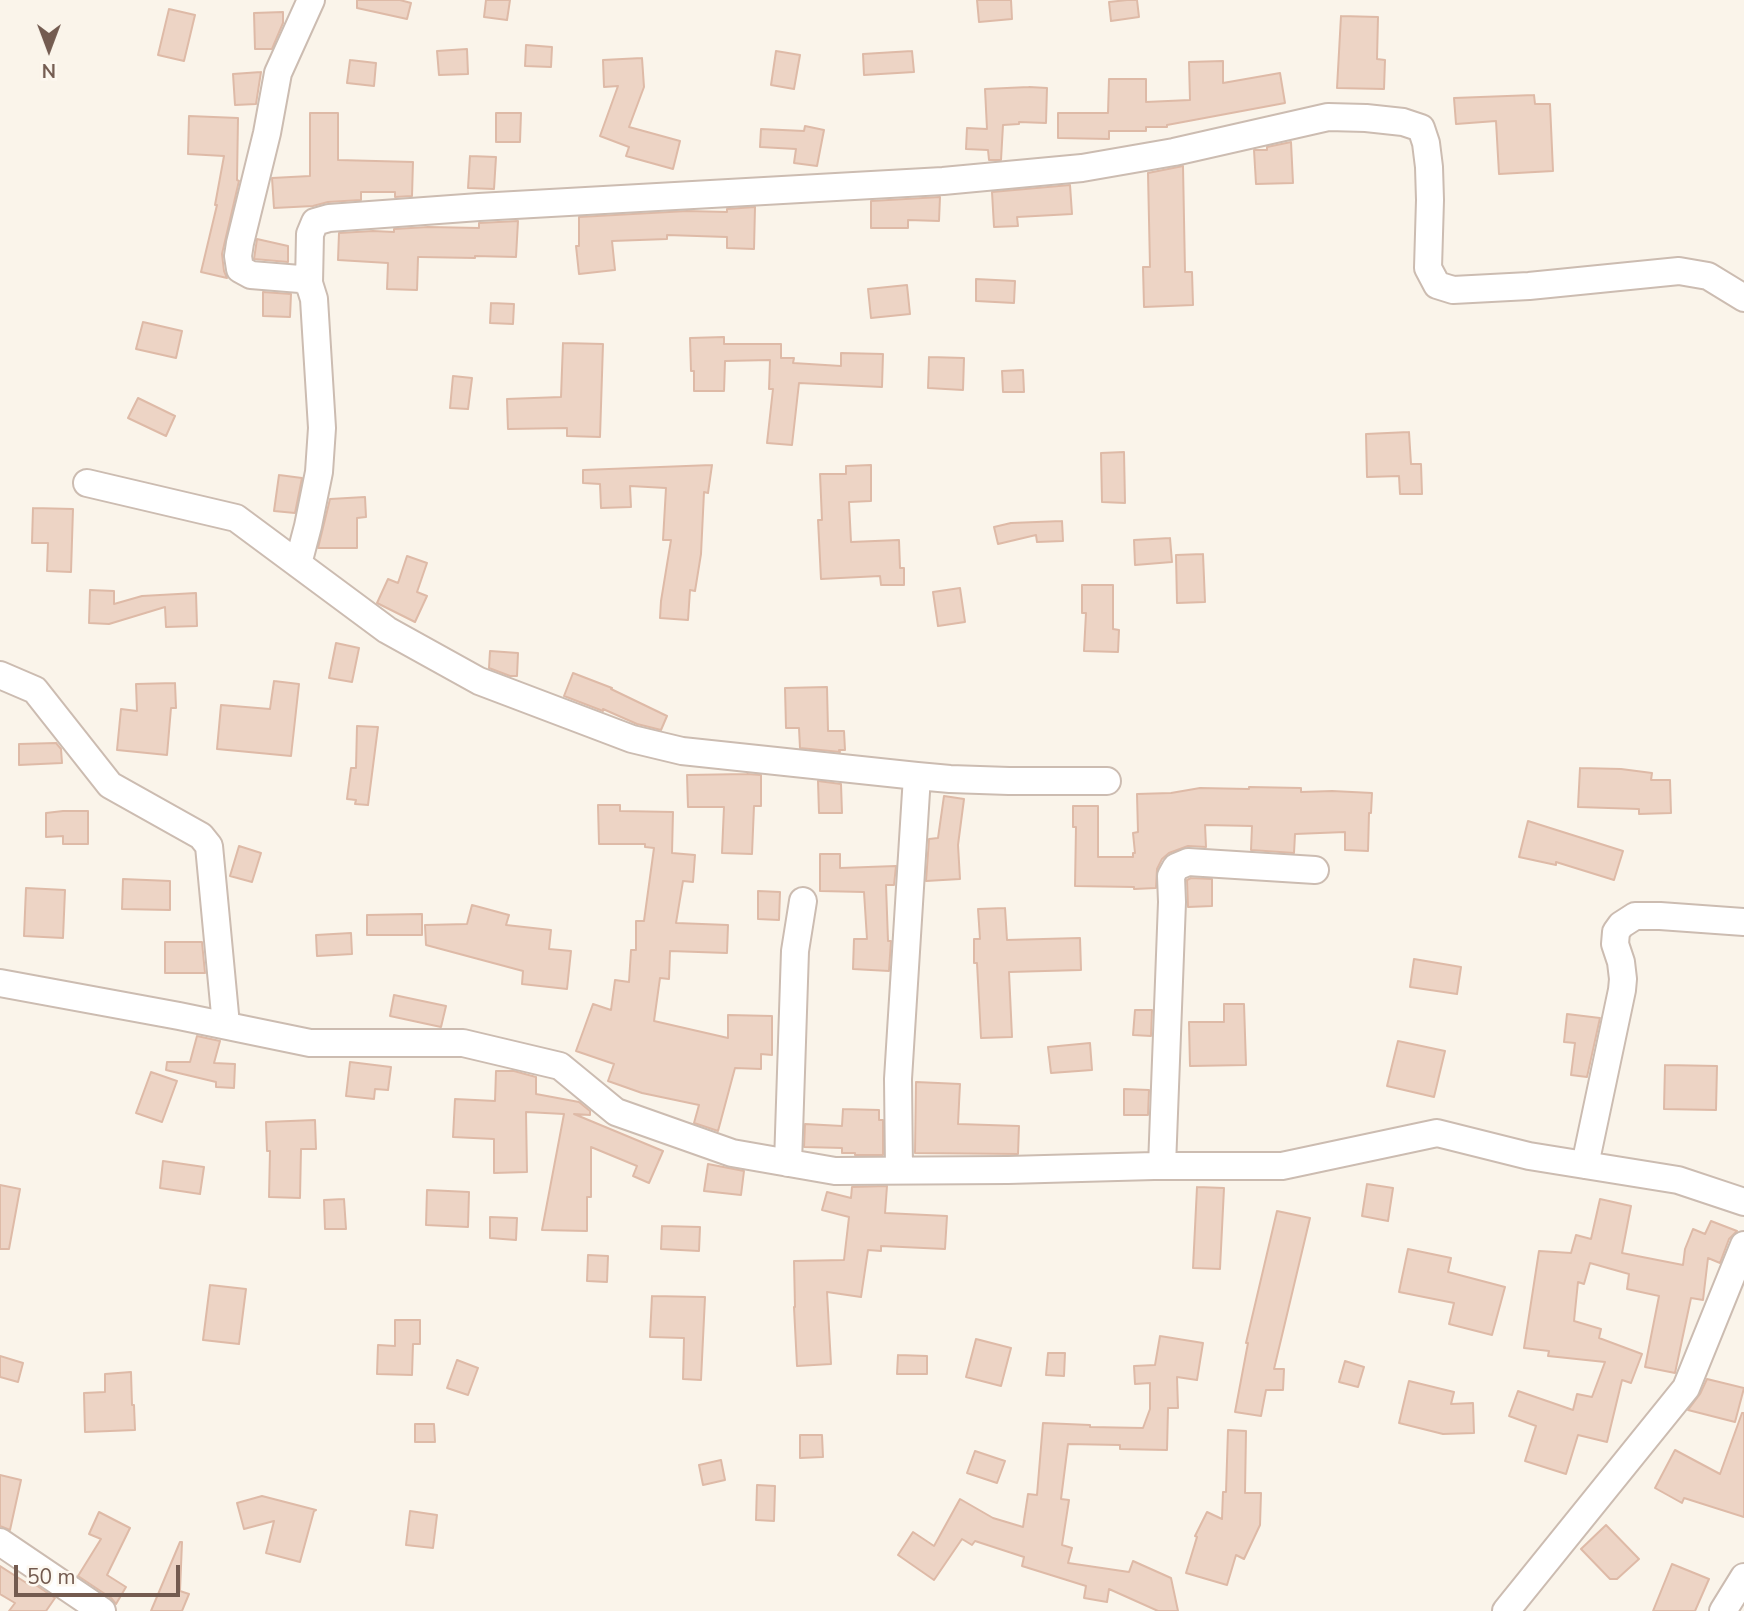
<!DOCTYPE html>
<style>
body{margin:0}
#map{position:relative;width:1744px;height:1611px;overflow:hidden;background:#faf4ea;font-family:"Nunito Sans",sans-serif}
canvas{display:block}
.north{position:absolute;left:14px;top:14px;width:70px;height:70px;-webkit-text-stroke:5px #fdf8f0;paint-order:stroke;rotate:180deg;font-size:19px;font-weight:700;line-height:28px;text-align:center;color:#735b50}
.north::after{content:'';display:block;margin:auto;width:24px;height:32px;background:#735b50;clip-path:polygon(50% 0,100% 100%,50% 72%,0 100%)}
.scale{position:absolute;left:14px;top:1565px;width:166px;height:32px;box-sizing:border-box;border:4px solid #735b50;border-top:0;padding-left:9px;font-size:21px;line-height:24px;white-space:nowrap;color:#735b50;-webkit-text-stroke:5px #fdf8f0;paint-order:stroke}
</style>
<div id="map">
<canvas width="1744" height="1611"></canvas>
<div class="north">N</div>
<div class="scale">50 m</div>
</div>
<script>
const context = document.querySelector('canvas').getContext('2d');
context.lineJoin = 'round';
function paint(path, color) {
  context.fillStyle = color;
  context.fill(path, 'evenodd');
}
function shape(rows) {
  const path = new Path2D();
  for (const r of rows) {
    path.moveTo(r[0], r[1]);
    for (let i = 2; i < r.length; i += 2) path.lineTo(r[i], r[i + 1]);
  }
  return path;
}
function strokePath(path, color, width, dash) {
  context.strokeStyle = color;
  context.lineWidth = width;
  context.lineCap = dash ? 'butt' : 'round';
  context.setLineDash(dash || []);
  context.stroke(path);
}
const building = shape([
 [357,0,400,0,411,3,407,19,357,8,357,0],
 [486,0,510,0,507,20,484,17,486,0],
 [977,0,1011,0,1012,19,979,22,977,0],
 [1127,0,1137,0,1139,17,1111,21,1109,2,1127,0],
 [169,9,195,15,184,61,158,55,169,9],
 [283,12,283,23,272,49,255,49,254,13,283,12],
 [1341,16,1378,17,1377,59,1385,60,1384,89,1337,88,1341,16],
 [526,45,552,47,551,67,525,66,526,45],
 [467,49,468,74,439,75,437,51,467,49],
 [776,51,800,55,794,89,771,85,776,51],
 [912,51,914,72,864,75,863,54,912,51],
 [642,58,644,87,629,127,680,141,673,169,626,156,629,147,600,136,618,86,604,87,603,60,642,58],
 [350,60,376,63,374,86,347,83,350,60],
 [1223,61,1223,83,1280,73,1285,103,1167,125,1167,127,1146,127,1146,131,1109,131,1109,139,1058,138,1058,113,1108,113,1109,79,1146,79,1146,102,1190,100,1189,62,1223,61],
 [261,72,256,104,235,105,233,74,261,72],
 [1029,87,1047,88,1046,123,1019,122,1019,124,1003,125,1001,160,989,160,988,150,966,149,967,128,987,129,985,89,1029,87],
 [1534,95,1535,104,1550,104,1553,171,1499,174,1496,121,1456,124,1454,98,1534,95],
 [310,113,338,113,338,160,413,162,412,196,395,197,395,192,361,192,361,200,328,202,313,206,274,208,272,178,310,176,310,113],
 [496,113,521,113,520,142,496,142,496,113],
 [189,116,238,118,237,180,239,181,222,254,224,271,227,278,201,272,217,205,215,205,224,156,188,154,189,116],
 [805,126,824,130,817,166,794,163,796,149,760,147,761,129,804,131,805,126],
 [1291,142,1293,183,1256,184,1254,150,1267,150,1267,147,1291,142],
 [470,156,496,157,494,189,468,188,470,156],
 [1183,166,1185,272,1192,272,1193,305,1144,307,1143,267,1150,267,1148,173,1183,166],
 [1070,185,1072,214,1017,217,1018,226,994,227,992,192,1070,185],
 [940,197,939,221,908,220,908,228,871,228,871,201,940,197],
 [755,207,754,249,727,248,727,237,667,235,667,239,612,241,615,270,579,274,576,246,579,246,579,217,687,211,727,212,727,209,755,207],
 [518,221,516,257,475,256,475,258,420,257,418,257,417,290,387,289,388,263,338,260,339,233,373,231,394,232,394,229,428,227,479,228,479,223,518,221],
 [257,239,288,246,288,262,254,259,257,239],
 [976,279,1015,281,1014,303,976,301,976,279],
 [907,285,910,314,871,318,868,289,907,285],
 [263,292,291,294,290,317,263,316,263,292],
 [491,303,514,304,513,324,490,323,491,303],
 [143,322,182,331,176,358,136,349,143,322],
 [724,337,724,344,781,344,781,358,794,358,793,363,841,366,841,353,883,354,882,387,799,383,792,445,767,443,773,389,769,389,770,360,725,361,724,391,694,391,694,371,691,371,690,338,724,337],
 [563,343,603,344,600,437,567,436,567,428,508,429,507,399,561,397,563,343],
 [929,357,964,358,963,390,928,388,929,357],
 [1023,370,1024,392,1003,392,1002,371,1023,370],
 [453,376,472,378,468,409,450,408,453,376],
 [138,398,175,416,166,436,128,418,138,398],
 [1409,432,1411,464,1421,464,1422,494,1400,494,1399,476,1367,477,1366,434,1409,432],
 [1124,452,1125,503,1102,502,1101,453,1124,452],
 [712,465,708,493,704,492,701,554,695,591,690,590,688,620,660,618,661,601,671,540,663,540,666,488,630,486,631,507,601,508,600,484,583,483,583,470,712,465],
 [871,465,871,501,849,502,851,542,899,540,900,568,904,568,904,585,881,585,880,576,821,579,818,520,822,520,820,474,846,474,846,466,871,465],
 [279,475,302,478,295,513,274,511,279,475],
 [365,497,366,517,357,518,357,548,318,548,330,499,365,497],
 [33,508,73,509,71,572,47,571,48,543,32,543,33,508],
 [1062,521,1063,541,1037,542,1036,535,998,544,994,527,1011,523,1062,521],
 [1170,538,1172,562,1135,565,1134,540,1170,538],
 [1203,554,1205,602,1177,603,1176,555,1203,554],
 [407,556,427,563,417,592,427,596,415,622,377,603,388,579,398,583,407,556],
 [1082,585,1113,585,1113,629,1119,630,1118,652,1084,651,1086,613,1082,613,1082,585],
 [960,588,965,622,938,626,933,592,960,588],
 [90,590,114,591,114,604,142,596,196,593,197,626,166,627,165,607,109,624,89,623,90,590],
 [336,643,359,648,352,682,329,678,336,643],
 [490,651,518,653,517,676,510,676,489,668,490,651],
 [573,673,612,688,611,689,667,716,661,730,637,724,603,709,603,711,564,696,573,673],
 [274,681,299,684,291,756,217,749,221,705,270,709,274,681],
 [175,683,176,708,171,708,167,755,117,750,121,709,137,711,136,684,175,683],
 [827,687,828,731,844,731,845,750,839,750,840,752,800,748,799,728,786,728,785,688,827,687],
 [357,726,378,727,368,805,355,804,356,800,347,799,351,768,356,768,357,726],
 [56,743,61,749,62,763,19,765,19,744,56,743],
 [1580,768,1621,769,1652,773,1651,780,1670,780,1671,813,1639,814,1639,809,1578,807,1580,768],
 [747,774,761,775,761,806,754,806,752,854,722,853,724,807,688,807,687,775,747,774],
 [818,781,841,784,842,813,819,813,818,781],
 [1249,787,1301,788,1301,792,1332,791,1372,793,1371,813,1369,813,1368,851,1345,850,1345,832,1295,834,1294,853,1251,850,1252,826,1205,825,1206,847,1188,846,1169,853,1162,859,1157,869,1156,888,1134,889,1134,887,1075,886,1076,827,1073,827,1073,806,1098,806,1098,857,1133,857,1133,853,1135,853,1133,833,1138,832,1137,794,1171,793,1200,788,1249,789,1249,787],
 [944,796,964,799,958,845,960,879,926,881,929,839,938,838,944,796],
 [598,805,620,805,620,811,673,812,672,853,695,855,693,882,683,881,676,923,728,925,727,953,670,951,669,979,660,978,654,1021,728,1038,728,1015,772,1016,772,1055,761,1054,761,1069,735,1068,718,1131,694,1123,699,1105,642,1093,608,1081,614,1064,576,1051,593,1004,611,1010,615,980,629,982,631,950,636,950,636,921,644,921,654,848,645,847,645,844,599,844,598,805],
 [63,811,88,811,88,844,63,844,63,836,46,837,46,813,63,811],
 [1528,821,1623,851,1614,880,1556,862,1556,865,1519,857,1528,821],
 [239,846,261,853,252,882,230,876,239,846],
 [820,854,840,854,840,868,896,866,894,885,886,885,888,941,891,941,889,971,853,969,854,939,867,939,864,892,820,891,820,854],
 [1191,878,1212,879,1212,906,1188,907,1187,880,1191,878],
 [123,879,170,881,170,910,122,909,123,879],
 [26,888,65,890,63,938,24,936,26,888],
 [758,891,780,892,779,920,758,919,758,891],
 [472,905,509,915,506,925,551,930,549,949,571,951,567,989,522,984,523,971,426,945,425,925,467,924,472,905],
 [1005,908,1007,940,1080,938,1081,970,1009,972,1012,1037,981,1038,977,963,974,963,974,939,980,939,978,909,1005,908],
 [422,914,422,935,367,935,367,915,422,914],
 [351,933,352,954,317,956,316,935,351,933],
 [165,942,202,942,205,973,165,973,165,942],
 [1414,959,1461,967,1457,994,1410,987,1414,959],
 [394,995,446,1006,441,1027,390,1016,394,995],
 [1224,1004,1244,1004,1246,1065,1190,1066,1189,1022,1224,1022,1224,1004],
 [1135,1010,1152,1010,1151,1036,1133,1035,1135,1010],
 [1567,1014,1600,1018,1587,1077,1571,1075,1575,1043,1564,1042,1567,1014],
 [197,1036,220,1041,214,1063,235,1064,234,1088,216,1087,216,1082,166,1070,167,1062,190,1062,197,1036],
 [1398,1041,1445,1051,1434,1097,1387,1086,1398,1041],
 [1090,1043,1092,1070,1051,1073,1048,1047,1090,1043],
 [350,1062,391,1067,388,1090,375,1089,374,1099,346,1096,350,1062],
 [1665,1065,1717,1066,1716,1110,1664,1109,1665,1065],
 [496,1071,514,1071,536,1077,536,1094,579,1102,590,1111,590,1115,574,1114,663,1151,649,1183,633,1176,637,1166,591,1147,591,1197,587,1197,587,1231,542,1230,564,1114,526,1112,527,1172,494,1173,494,1139,453,1137,455,1099,495,1101,496,1071],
 [151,1072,177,1081,162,1122,136,1113,151,1072],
 [916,1082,960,1084,958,1124,1019,1126,1018,1154,915,1153,916,1082],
 [1124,1089,1149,1090,1148,1115,1124,1115,1124,1089],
 [843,1109,879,1110,879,1120,883,1120,883,1155,855,1155,855,1153,842,1153,842,1148,804,1147,805,1124,842,1126,843,1109],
 [315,1120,316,1149,301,1149,300,1198,269,1197,270,1151,267,1151,266,1122,315,1120],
 [163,1161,204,1167,200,1194,160,1188,163,1161],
 [708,1164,744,1171,741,1195,704,1191,708,1164],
 [1367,1184,1393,1188,1388,1221,1362,1216,1367,1184],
 [0,1185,20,1189,9,1249,0,1249,0,1185],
 [887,1186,885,1213,947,1216,945,1249,881,1246,881,1251,868,1250,861,1297,827,1292,831,1364,797,1366,794,1307,795,1307,794,1261,844,1260,849,1217,822,1210,827,1192,851,1198,852,1187,887,1186],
 [1197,1187,1224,1188,1220,1269,1193,1268,1197,1187],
 [427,1190,469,1192,468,1227,426,1225,427,1190],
 [344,1199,346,1229,325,1229,324,1200,344,1199],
 [1600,1199,1631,1206,1622,1253,1683,1265,1685,1249,1693,1229,1705,1234,1711,1221,1737,1231,1729,1239,1720,1263,1708,1258,1703,1300,1691,1298,1675,1373,1645,1367,1659,1296,1627,1289,1629,1274,1590,1263,1584,1284,1578,1282,1574,1321,1601,1329,1599,1338,1642,1354,1631,1383,1622,1380,1607,1442,1578,1435,1566,1474,1525,1461,1536,1426,1509,1416,1518,1391,1573,1410,1577,1394,1592,1397,1605,1362,1548,1356,1549,1351,1524,1348,1539,1251,1571,1253,1576,1235,1591,1239,1600,1199],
 [1277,1211,1310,1218,1274,1369,1284,1369,1283,1390,1266,1390,1261,1416,1235,1412,1248,1343,1246,1343,1277,1211],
 [490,1217,517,1218,516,1240,490,1238,490,1217],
 [662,1226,700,1227,699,1251,661,1249,662,1226],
 [1408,1249,1451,1258,1448,1272,1505,1287,1492,1335,1449,1324,1454,1303,1399,1292,1408,1249],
 [588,1255,608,1256,607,1282,587,1281,588,1255],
 [210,1285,246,1289,239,1344,203,1340,210,1285],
 [652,1296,705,1297,701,1380,683,1379,684,1338,650,1337,652,1296],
 [395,1320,420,1320,420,1344,413,1344,412,1375,377,1374,378,1345,395,1346,395,1320],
 [1160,1336,1203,1343,1197,1380,1177,1377,1178,1408,1168,1408,1167,1450,1120,1449,1120,1445,1068,1444,1061,1499,1069,1500,1062,1545,1072,1548,1068,1563,1129,1572,1133,1561,1171,1578,1178,1611,1158,1611,1109,1589,1107,1602,1084,1598,1086,1586,1022,1566,1024,1557,975,1541,972,1545,962,1539,934,1580,898,1555,913,1532,934,1546,960,1499,993,1518,1023,1527,1028,1494,1037,1495,1043,1423,1090,1425,1090,1427,1143,1428,1150,1409,1150,1383,1135,1384,1134,1366,1155,1365,1160,1336],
 [976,1339,1011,1348,1001,1386,966,1377,976,1339],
 [1048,1353,1065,1353,1064,1376,1046,1375,1048,1353],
 [898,1355,927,1356,927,1374,897,1374,898,1355],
 [0,1356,23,1363,18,1382,0,1377,0,1356],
 [457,1360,478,1368,468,1395,447,1388,457,1360],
 [1345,1361,1364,1367,1358,1387,1339,1382,1345,1361],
 [131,1372,132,1405,134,1405,135,1430,85,1432,84,1393,105,1392,105,1374,131,1372],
 [1707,1379,1744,1388,1735,1422,1688,1410,1700,1394,1707,1379],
 [1409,1381,1454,1392,1451,1404,1473,1403,1474,1433,1443,1434,1399,1423,1409,1381],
 [1742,1413,1744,1413,1744,1517,1684,1498,1682,1503,1655,1488,1675,1450,1720,1474,1742,1413],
 [415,1424,434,1424,435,1442,415,1442,415,1424],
 [1228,1430,1246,1431,1245,1493,1261,1493,1260,1525,1244,1559,1236,1555,1227,1585,1186,1573,1197,1537,1195,1536,1207,1512,1222,1519,1223,1492,1226,1492,1228,1430],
 [800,1435,822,1435,823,1457,800,1458,800,1435],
 [975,1451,1005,1461,997,1483,967,1473,975,1451],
 [721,1460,725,1480,703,1485,699,1465,721,1460],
 [0,1475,21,1480,10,1530,0,1526,0,1475],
 [757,1485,775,1486,774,1521,756,1520,757,1485],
 [262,1496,316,1510,314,1511,300,1562,266,1553,274,1521,244,1529,237,1503,262,1496],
 [410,1511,437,1515,433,1548,406,1545,410,1511],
 [99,1512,130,1528,107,1575,126,1587,116,1604,111,1598,78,1576,101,1539,89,1534,99,1512],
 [1606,1525,1639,1559,1617,1579,1610,1579,1581,1549,1606,1525],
 [180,1542,182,1542,180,1591,189,1594,182,1611,151,1611,180,1542],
 [1672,1564,1709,1579,1695,1611,1653,1611,1672,1564],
 [0,1566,28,1584,30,1581,55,1598,46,1611,9,1611,15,1603,0,1594,0,1566]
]);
paint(building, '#edd4c5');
strokePath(building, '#debaa7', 2);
const minor = shape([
 [309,283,310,234,315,222,329,218,479,207,943,181,1082,168,1174,152,1328,117,1366,118,1403,122,1421,128,1426,143,1429,167,1430,200,1428,268,1437,285,1453,290,1529,286,1679,271,1708,276,1744,298],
 [87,483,236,518,387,630,479,681,632,739,682,751,917,776,950,779,1009,781,1107,781],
 [298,564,308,526,319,472,322,428,314,299,309,283,300,279,251,275,240,269,238,256,240,243,267,133,278,73,311,0],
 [0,675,35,690,110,785,201,836,209,846,226,1025],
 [0,983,179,1016,310,1043,463,1043,560,1066,616,1112,732,1153,835,1171,1008,1170,1154,1166,1282,1166,1437,1133,1529,1156,1678,1180,1744,1202],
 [788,1163,795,951,803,901],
 [1585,1165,1622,990,1623,979,1621,962,1615,944,1616,932,1621,925,1635,916,1660,916,1744,922],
 [1162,1166,1172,902,1171,876,1176,867,1188,862,1315,870],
 [899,1170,898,1079,917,776],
 [0,1542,102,1611],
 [1506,1611,1686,1388,1744,1245],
 [1723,1611,1744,1577]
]);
strokePath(minor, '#ccbcb1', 30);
strokePath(minor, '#fff', 26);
</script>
